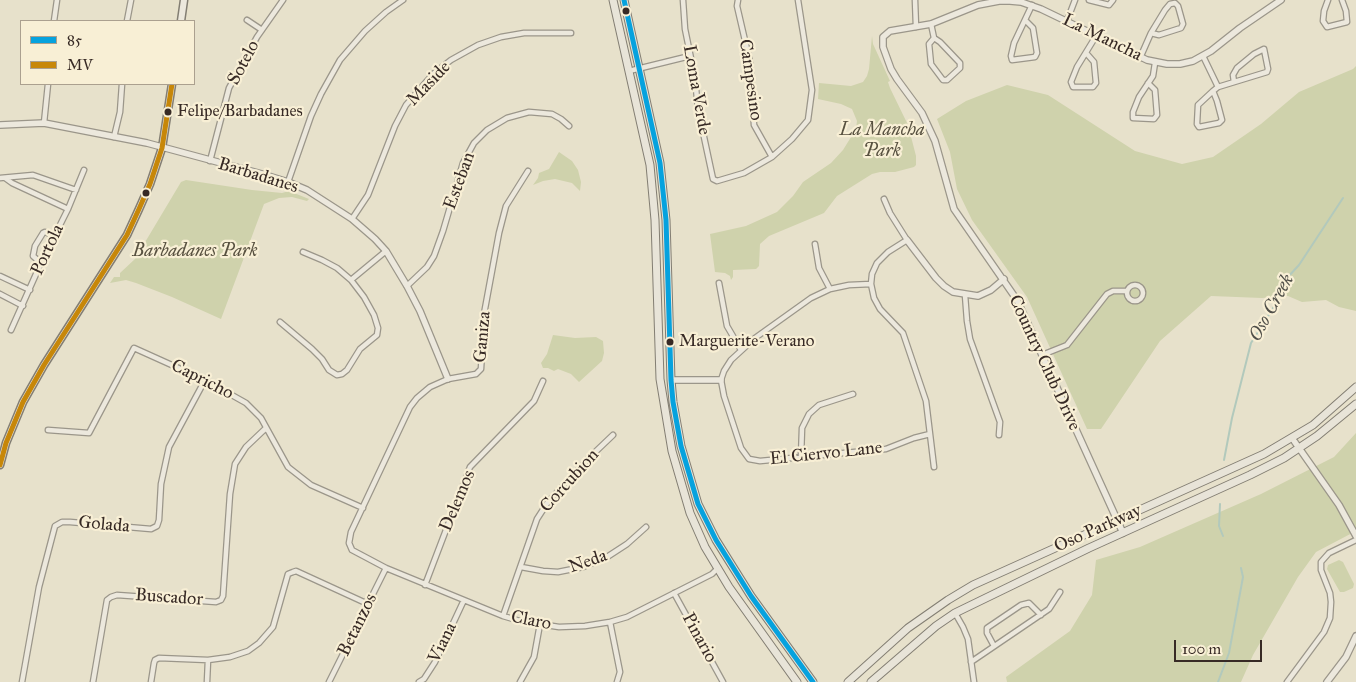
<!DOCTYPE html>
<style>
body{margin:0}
#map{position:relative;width:1356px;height:682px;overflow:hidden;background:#e7e1cb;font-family:"IM FELL Great Primer",serif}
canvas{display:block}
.legend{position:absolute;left:20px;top:20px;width:175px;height:65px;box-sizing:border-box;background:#f8efd5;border:1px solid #aba08f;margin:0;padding:6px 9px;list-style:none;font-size:15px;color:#372a25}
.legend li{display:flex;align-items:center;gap:10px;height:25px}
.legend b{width:25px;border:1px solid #aba08f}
.scale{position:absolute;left:1174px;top:640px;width:88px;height:22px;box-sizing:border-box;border:2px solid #372a25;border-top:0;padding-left:6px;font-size:15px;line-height:18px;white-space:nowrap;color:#372a25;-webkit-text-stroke:4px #f8efd5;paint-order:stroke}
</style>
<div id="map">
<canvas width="1356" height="682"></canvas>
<ul class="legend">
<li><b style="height:6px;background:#06a2de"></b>85</li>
<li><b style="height:6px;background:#c78709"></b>MV</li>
</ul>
<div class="scale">100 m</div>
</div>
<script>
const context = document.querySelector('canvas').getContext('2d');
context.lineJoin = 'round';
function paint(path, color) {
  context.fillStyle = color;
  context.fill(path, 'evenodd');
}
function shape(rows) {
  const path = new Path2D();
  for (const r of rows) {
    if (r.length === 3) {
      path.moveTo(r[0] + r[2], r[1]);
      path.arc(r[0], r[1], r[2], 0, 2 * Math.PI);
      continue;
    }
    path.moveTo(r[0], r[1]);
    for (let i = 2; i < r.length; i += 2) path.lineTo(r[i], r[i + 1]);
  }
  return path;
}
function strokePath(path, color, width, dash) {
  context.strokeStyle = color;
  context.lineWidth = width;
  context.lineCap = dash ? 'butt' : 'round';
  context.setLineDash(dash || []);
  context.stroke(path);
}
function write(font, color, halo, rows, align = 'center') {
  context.font = font + ' "IM FELL Great Primer",serif';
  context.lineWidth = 4.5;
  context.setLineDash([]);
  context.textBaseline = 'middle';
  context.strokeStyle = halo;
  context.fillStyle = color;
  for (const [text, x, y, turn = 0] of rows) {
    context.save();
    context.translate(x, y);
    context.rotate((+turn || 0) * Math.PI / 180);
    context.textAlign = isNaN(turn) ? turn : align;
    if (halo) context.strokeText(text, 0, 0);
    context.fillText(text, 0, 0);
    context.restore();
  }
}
paint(shape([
 [872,36,873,44,890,81,888,82,890,88,908,125,916,156,916,165,914,167,895,172,880,172,872,174,837,196,824,213,769,236,760,244,759,266,756,269,733,270,733,277,731,280,730,276,725,273,715,272,710,234,746,226,777,212,793,196,803,182,831,163,843,150,856,129,857,121,852,109,841,104,818,99,819,83,851,86,863,82,867,76,869,69],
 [1356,66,1356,311,1339,307,1326,300,1302,302,1288,296,1262,298,1211,296,1160,341,1101,429,1087,429,1027,297,972,220,957,189,950,152,937,119,966,101,1007,85,1048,95,1135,151,1182,164,1213,157,1261,124,1299,92,1353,69],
 [559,152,572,161,578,170,581,182,580,191,572,183,555,179,543,181,533,185,538,178,539,173,549,169],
 [186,180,252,190,282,193,289,191,309,199,307,201,292,197,279,198,264,204,221,319,172,297,136,283,126,280,110,283,114,277,120,277,120,273,135,259,181,182],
 [553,335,575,338,596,337,603,341,604,353,602,361,579,382,571,374,558,369,554,371,548,368,543,368,541,363,547,354],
 [1356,433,1356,531,1316,552,1298,577,1253,655,1241,682,1007,682,1006,677,1070,631,1092,595,1096,560,1140,547,1261,494,1334,457],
 [1339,560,1343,562,1354,584,1353,588,1344,592,1340,592,1327,569,1328,565]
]), '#cfd2ac');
strokePath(shape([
 [1224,460,1232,418,1251,343,1275,305,1287,278,1299,265,1343,198],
 [1220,504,1219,526,1223,536],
 [1218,682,1229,653,1243,577,1241,568]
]), '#b2c9bc', 2);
const minor = shape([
 [683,0,685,29,695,78,698,109,713,179,717,181,744,173,772,157,792,139,808,120,812,90,798,0],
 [738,0,737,6,750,62,754,125,772,157],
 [915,0,916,27],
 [1089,0,1109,5,1113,0],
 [1328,0,1324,11,1323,21,1327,27,1347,22,1346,11,1342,0],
 [247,20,262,30],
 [54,21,57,0],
 [127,21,131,0],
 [1026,21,1033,28,1037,53,1035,57,1012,60,1011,56,1014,43,1032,5],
 [1067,21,1075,0],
 [931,24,934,38,929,44,931,64,943,80,947,80,960,68,960,63,940,42,934,38],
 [1087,54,1094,62,1096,83,1093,87,1073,87,1071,82,1077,67,1096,36],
 [1203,56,1218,87],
 [1140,58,1151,33,1165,10,1170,4,1175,3,1178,6,1183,24,1181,28,1159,35,1151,33],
 [629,71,690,56],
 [1148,83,1155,90,1157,115,1154,119,1133,118,1133,112,1139,97,1153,76,1155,63],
 [1213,91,1217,101,1222,120,1219,123,1199,127,1197,124,1198,105,1213,91,1218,87,1267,72,1268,69,1264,49,1254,54,1237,68,1233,75,1234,82],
 [44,123,48,84],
 [114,137,120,112,122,84],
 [210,161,229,88,257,37,283,0],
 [528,171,506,206,499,233,484,314,481,369,476,374,448,379,430,387,417,398,410,407,351,532,349,543,352,550,386,568,503,616,520,621,559,627,585,626,610,622,627,617,712,574,718,568],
 [0,178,33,175,76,190],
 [5,178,12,183,68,209],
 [288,182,311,116,321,94,340,60,365,31,386,12,403,0],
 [884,199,890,213,907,240,888,252,877,263,872,274,871,284,874,298,880,309,903,333,926,401,934,467],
 [352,219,368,195,395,126,406,105,433,74,451,60,478,45,501,37,524,33,571,33],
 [815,244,819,268,830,289],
 [41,263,33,256,35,246,43,233,45,232,55,236],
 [0,276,30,290],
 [351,280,386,251],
 [719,283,727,326,741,350],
 [871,284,849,285,830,289,811,298,755,338,731,360,724,371,721,380,724,396,741,448,749,459,760,461,886,449,914,438,930,434],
 [1135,293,8],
 [407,286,427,267,434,256,443,231,463,163,474,143,487,130,507,118,529,112,552,114,561,119,569,126],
 [0,294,23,306],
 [965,295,967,321,970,339,1000,422,999,435],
 [280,322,312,349,322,359,329,370,337,375,342,374,347,370,360,349,377,335,378,328,374,315,364,297,351,280,337,268,322,260,303,252],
 [11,330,41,263,68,209,84,170],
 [1042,355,1067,345,1107,294,1113,291,1127,291],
 [48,430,89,433,134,348,205,380,246,403,261,418,288,467,311,485,363,508],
 [801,457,802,428,809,414,819,405,853,394],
 [521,567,543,571,558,572,583,567,607,557,627,544,646,527],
 [425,585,470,467,534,401,543,381],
 [674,593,723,682],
 [955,613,963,627,968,639,974,682],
 [503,616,537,519,548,502,591,456,613,435],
 [610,622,620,672,617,682],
 [994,646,987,633,987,628,1021,605,1029,603,1041,615],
 [971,662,1049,609,1060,592],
 [22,682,39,587,55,526,62,522,70,522,151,529,157,526,159,520,161,484,169,447,205,380],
 [93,682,107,600,111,597,117,595,216,602,221,600,223,596,230,494,235,464,246,447,266,428],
 [151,682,154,663,155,660,159,658,208,660,230,657,248,651,259,643,273,627,288,574,293,572,296,571,368,604],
 [207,682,208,660],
 [329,682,386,568],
 [419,682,424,679,435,662,464,600],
 [520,682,534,657,540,624],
 [1287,682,1324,632,1330,618,1331,602,1330,593,1321,570,1321,562,1329,553,1356,540]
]);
const tertiary = shape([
 [0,125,44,123,147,143,262,174,288,182,307,190,352,219,375,239,386,251,407,286,420,311,448,379],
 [907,240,936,278,944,286,953,292,978,296,991,290,1004,279],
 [671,380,721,380],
 [1292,438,1339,505,1356,536],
 [1123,533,1017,300,954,209,935,141,922,113,897,79,891,69,883,47,883,37,890,31,931,24,978,5,999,1,1010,1,1021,2,1041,9,1147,60,1167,64,1180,64,1193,61,1211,51,1240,28,1281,0],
 [1327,682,1346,657,1356,636]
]);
const secondary = shape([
 [181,21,184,0],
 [0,465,6,443,23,402,44,365,127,235,139,209,150,184,162,148,172,84]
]);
const primary = shape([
 [613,0,650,165,655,220,660,379,672,451,690,513,705,547,729,587,797,682],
 [624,0,660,163,666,220,671,380,673,402,681,446,698,504,716,540,751,596,813,682],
 [848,682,908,628,948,600,973,585,1264,454,1313,425,1356,387],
 [871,682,936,626,955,613,1089,548,1250,475,1284,458,1317,436,1356,404]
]);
strokePath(minor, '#9b968a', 7);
strokePath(tertiary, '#9b968a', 8);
strokePath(secondary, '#837e73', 9);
strokePath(primary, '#837e73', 9);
strokePath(minor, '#ece8dd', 4.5);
strokePath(tertiary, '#ece8dd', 5.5);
strokePath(secondary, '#ece8dd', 6);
strokePath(primary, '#e8e4d8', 7);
strokePath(shape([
 [624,0,660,163,666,220,671,380,673,402,681,446,698,504,716,540,751,596,813,682]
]), '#06a2de', 5);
strokePath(shape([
 [0,465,6,443,23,402,44,365,127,235,139,209,150,184,162,148,172,84]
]), '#c78709', 5);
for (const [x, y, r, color] of [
 [626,11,4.5,"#372a25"],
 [168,112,4.5,"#372a25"],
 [146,193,4.5,"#372a25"],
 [670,342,4.5,"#372a25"]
]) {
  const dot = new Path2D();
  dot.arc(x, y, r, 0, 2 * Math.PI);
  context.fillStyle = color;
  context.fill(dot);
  strokePath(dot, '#f8efd5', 2);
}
write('17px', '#372a25', '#f8efd5', [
 ["Felipe/Barbadanes",177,112],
 ["Marguerite-Verano",679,342]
], 'left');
write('18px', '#372a25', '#f8efd5', [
 ["La Mancha",1102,38,26],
 ["Sotelo",244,63,-62],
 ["Campesino",750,80,82],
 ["Maside",429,84,-46],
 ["Loma Verde",696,90,80],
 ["Barbadanes",258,176,17],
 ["Esteban",460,181,-70],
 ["Portola",48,250,-65],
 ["Ganiza",483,337,-85],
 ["Country Club Drive",1044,363,65],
 ["Capricho",202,380,27],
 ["El Ciervo Lane",826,454,-6],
 ["Corcubion",570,481,-48],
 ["Delemos",458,501,-67],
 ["Golada",104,525,5],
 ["Oso Parkway",1098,529,-24],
 ["Neda",588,562,-19],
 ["Buscador",169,598,4],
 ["Claro",531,621,11],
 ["Betanzos",358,625,-64],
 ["Pinario",699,638,61],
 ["Viana",443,643,-64]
]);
write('italic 18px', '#585140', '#f8efd5', [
 ["La Mancha",882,131],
 ["Park",882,152],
 ["Barbadanes Park",195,252]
]);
write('italic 19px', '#504f49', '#f8efd5', [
 ["Oso Creek",1272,308,-61]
]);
</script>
